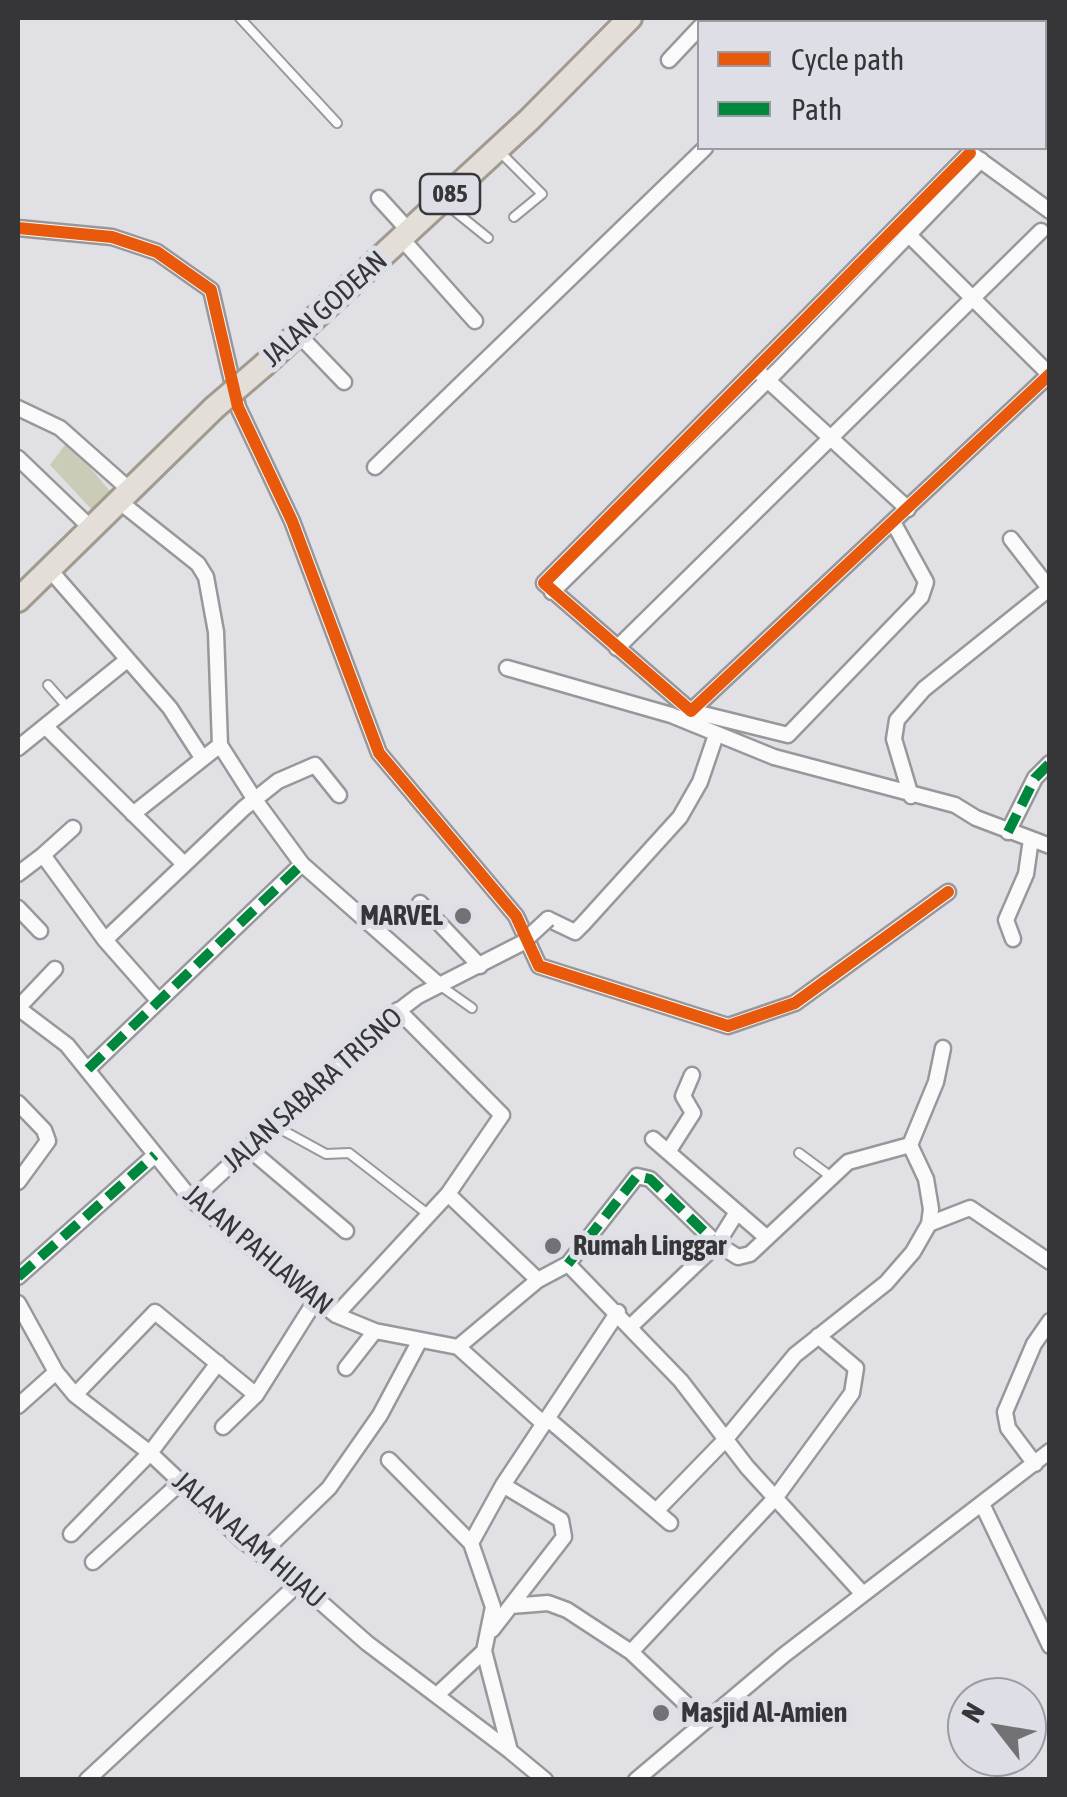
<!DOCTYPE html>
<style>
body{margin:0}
#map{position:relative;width:1067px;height:1797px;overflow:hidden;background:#e0e0e5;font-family:"Asap Condensed",sans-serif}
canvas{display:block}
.frame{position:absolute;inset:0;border:20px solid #363639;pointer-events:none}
.legend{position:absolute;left:697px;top:20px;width:350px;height:130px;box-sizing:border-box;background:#dedee7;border:2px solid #9b9ba1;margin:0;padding:12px 18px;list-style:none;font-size:30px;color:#363639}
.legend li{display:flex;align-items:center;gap:20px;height:50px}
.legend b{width:50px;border:2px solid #9b9ba1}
.north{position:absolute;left:947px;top:1677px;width:100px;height:100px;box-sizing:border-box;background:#dedee7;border:2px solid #9b9ba1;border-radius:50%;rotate:301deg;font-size:28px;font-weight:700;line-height:40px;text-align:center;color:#363639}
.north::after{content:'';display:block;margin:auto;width:35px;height:45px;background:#727275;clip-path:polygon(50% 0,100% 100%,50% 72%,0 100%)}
</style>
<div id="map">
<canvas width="1067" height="1797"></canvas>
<div class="frame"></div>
<ul class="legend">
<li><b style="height:12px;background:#e8590c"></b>Cycle path</li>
<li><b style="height:12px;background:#00873e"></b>Path</li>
</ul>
<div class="north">N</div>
</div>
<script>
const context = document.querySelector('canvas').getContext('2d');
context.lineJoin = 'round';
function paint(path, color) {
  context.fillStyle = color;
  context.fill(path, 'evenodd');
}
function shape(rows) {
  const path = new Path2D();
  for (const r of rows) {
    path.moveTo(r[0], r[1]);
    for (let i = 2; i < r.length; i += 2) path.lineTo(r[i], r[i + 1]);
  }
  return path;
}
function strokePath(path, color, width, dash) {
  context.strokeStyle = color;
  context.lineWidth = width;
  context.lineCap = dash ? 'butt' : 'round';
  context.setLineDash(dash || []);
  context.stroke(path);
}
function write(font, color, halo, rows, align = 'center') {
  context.font = font + ' "Asap Condensed",sans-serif';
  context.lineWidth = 10;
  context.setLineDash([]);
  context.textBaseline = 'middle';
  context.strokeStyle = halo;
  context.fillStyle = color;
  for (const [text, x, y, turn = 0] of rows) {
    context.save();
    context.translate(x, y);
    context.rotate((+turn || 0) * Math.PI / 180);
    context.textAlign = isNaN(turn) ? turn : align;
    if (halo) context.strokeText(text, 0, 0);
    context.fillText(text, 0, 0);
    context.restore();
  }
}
paint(shape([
 [68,441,113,495,95,513,50,465]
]), '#cbccb8');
const service = shape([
 [240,18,337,123],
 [501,153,542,194,514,217],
 [446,204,488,238],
 [48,685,69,709],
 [438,984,472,1008],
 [275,1126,326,1154,349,1153,429,1215],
 [799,1153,830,1176]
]);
const minor = shape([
 [811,18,817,22],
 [834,22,838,18],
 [935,22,940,18],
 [669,60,700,27],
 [970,153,544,583,691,711,1050,374],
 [973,155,1050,211],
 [379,198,410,232],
 [18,228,112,237,157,252,211,290,238,407,292,521,379,753,516,916,539,966,728,1026,795,1003,948,892],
 [910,236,1049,374],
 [402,239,475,321],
 [298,334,344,382],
 [762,375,908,509],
 [18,408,60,428,131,491],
 [18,458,92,529],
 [375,467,705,148],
 [120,502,198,564,206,577,216,632,220,745,255,800,302,864,438,984],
 [1011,539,1049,588],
 [50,570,170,708,201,756],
 [552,592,778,370,981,160],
 [617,648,1041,231],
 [507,668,671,715,774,757,955,805,976,818,1050,846],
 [691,711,788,735,921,597,926,582,893,522],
 [46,727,184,864],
 [18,748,127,660],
 [911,796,894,739,897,720,924,689,1050,588],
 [133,814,220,745],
 [73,828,43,855,105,940,157,999],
 [1008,832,1035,778,1050,763],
 [18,874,43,855],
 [420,903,480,966],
 [18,908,40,931],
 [548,919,575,932,583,924,680,817,700,782,716,735],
 [1013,939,1006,920,1026,874,1031,839],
 [105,940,244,808,278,781,315,765,339,795],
 [18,1008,67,1045,192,1200,336,1315,375,1331,458,1347,544,1424],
 [18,1008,55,969],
 [88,1069,302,864],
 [18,1103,44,1130,48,1141,18,1182],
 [653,1139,766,1237],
 [248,1148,346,1231],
 [668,1152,693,1113,683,1096,692,1075],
 [448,1194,538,1280],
 [192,1200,389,1018,418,996,522,943],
 [929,1224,970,1208,1050,1262],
 [568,1264,681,1381,747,1467,862,1593],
 [18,1277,155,1155],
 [18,1303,56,1372,75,1395,150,1453,243,1541,299,1583,367,1643,510,1751],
 [336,1315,448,1194,502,1115,398,1010],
 [631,1326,717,1244,738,1257,750,1254,848,1162,910,1145,936,1082,943,1048],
 [458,1347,538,1280,568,1264,637,1176,650,1179,717,1244,737,1212],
 [346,1368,375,1331],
 [75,1395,155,1312,256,1395],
 [18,1406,56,1372],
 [548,1419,670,1523],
 [223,1427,256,1395,317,1298],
 [389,1460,471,1543],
 [1035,1464,1008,1428,1005,1412,1034,1344,1050,1321],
 [983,1506,1050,1646],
 [657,1510,725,1440,795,1355,886,1283,913,1252,929,1224,931,1209,926,1179,910,1145],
 [71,1534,150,1453,218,1363],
 [261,1554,329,1488,380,1415,419,1342],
 [93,1562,180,1483],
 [511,1606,548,1603,567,1610,631,1652,704,1721],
 [492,1630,564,1537,561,1520,503,1485],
 [631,1652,776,1497,852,1393,856,1368,818,1336],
 [438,1694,484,1651],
 [87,1780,299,1583],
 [545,1780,510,1751,484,1651,493,1607,471,1543,503,1485,618,1312],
 [636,1780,784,1655,1050,1451]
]);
const primary = shape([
 [264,365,529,120,630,18],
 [18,600,214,408]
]);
strokePath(service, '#98989c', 12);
strokePath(minor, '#98989c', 19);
strokePath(primary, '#a19a8f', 28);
strokePath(service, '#fafafb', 8);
strokePath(minor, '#fafafb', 14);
strokePath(primary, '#e3ded8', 22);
const minorBridge = shape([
 [522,943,548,919]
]);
const primaryBridge = shape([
 [214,408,264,365]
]);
strokePath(minorBridge, '#98989c', 19, []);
strokePath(primaryBridge, '#a19a8f', 28, []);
strokePath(minorBridge, '#fafafb', 14);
strokePath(primaryBridge, '#e3ded8', 22);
strokePath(shape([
 [1008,832,1035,778,1050,763],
 [88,1069,302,864],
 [568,1264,637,1176,650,1179,717,1244],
 [18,1277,155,1155]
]), '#00873e', 10, [20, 10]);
strokePath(shape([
 [970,153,544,583,691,711,1050,374],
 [18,228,112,237,157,252,211,290,238,407,292,521,379,753,516,916,539,966,728,1026,795,1003,948,892]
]), '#e8590c', 12);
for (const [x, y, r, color] of [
 [463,916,10,"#727275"],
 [553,1246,10,"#727275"],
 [661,1713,10,"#727275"]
]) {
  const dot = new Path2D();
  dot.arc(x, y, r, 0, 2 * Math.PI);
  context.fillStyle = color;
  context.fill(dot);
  strokePath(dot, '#dedee7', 4);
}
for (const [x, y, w] of [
 [450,194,60]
]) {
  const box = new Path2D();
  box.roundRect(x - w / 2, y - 20, w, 40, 8);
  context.fillStyle = '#dedee7';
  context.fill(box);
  strokePath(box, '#363639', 2.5);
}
write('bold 25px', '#363639', null, [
 ["085",450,194]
]);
write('28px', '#363639', '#dedee7', [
 ["JALAN GODEAN",325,309,-42],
 ["JALAN SABARA TRISNO",313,1090,-42],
 ["JALAN PAHLAWAN",258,1250,40],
 ["JALAN ALAM HIJAU",249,1540,41]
]);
write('bold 28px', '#363639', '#dedee7', [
 ["MARVEL",443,916,"right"],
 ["Rumah Linggar",573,1246],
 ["Masjid Al-Amien",681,1713]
], 'left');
</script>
